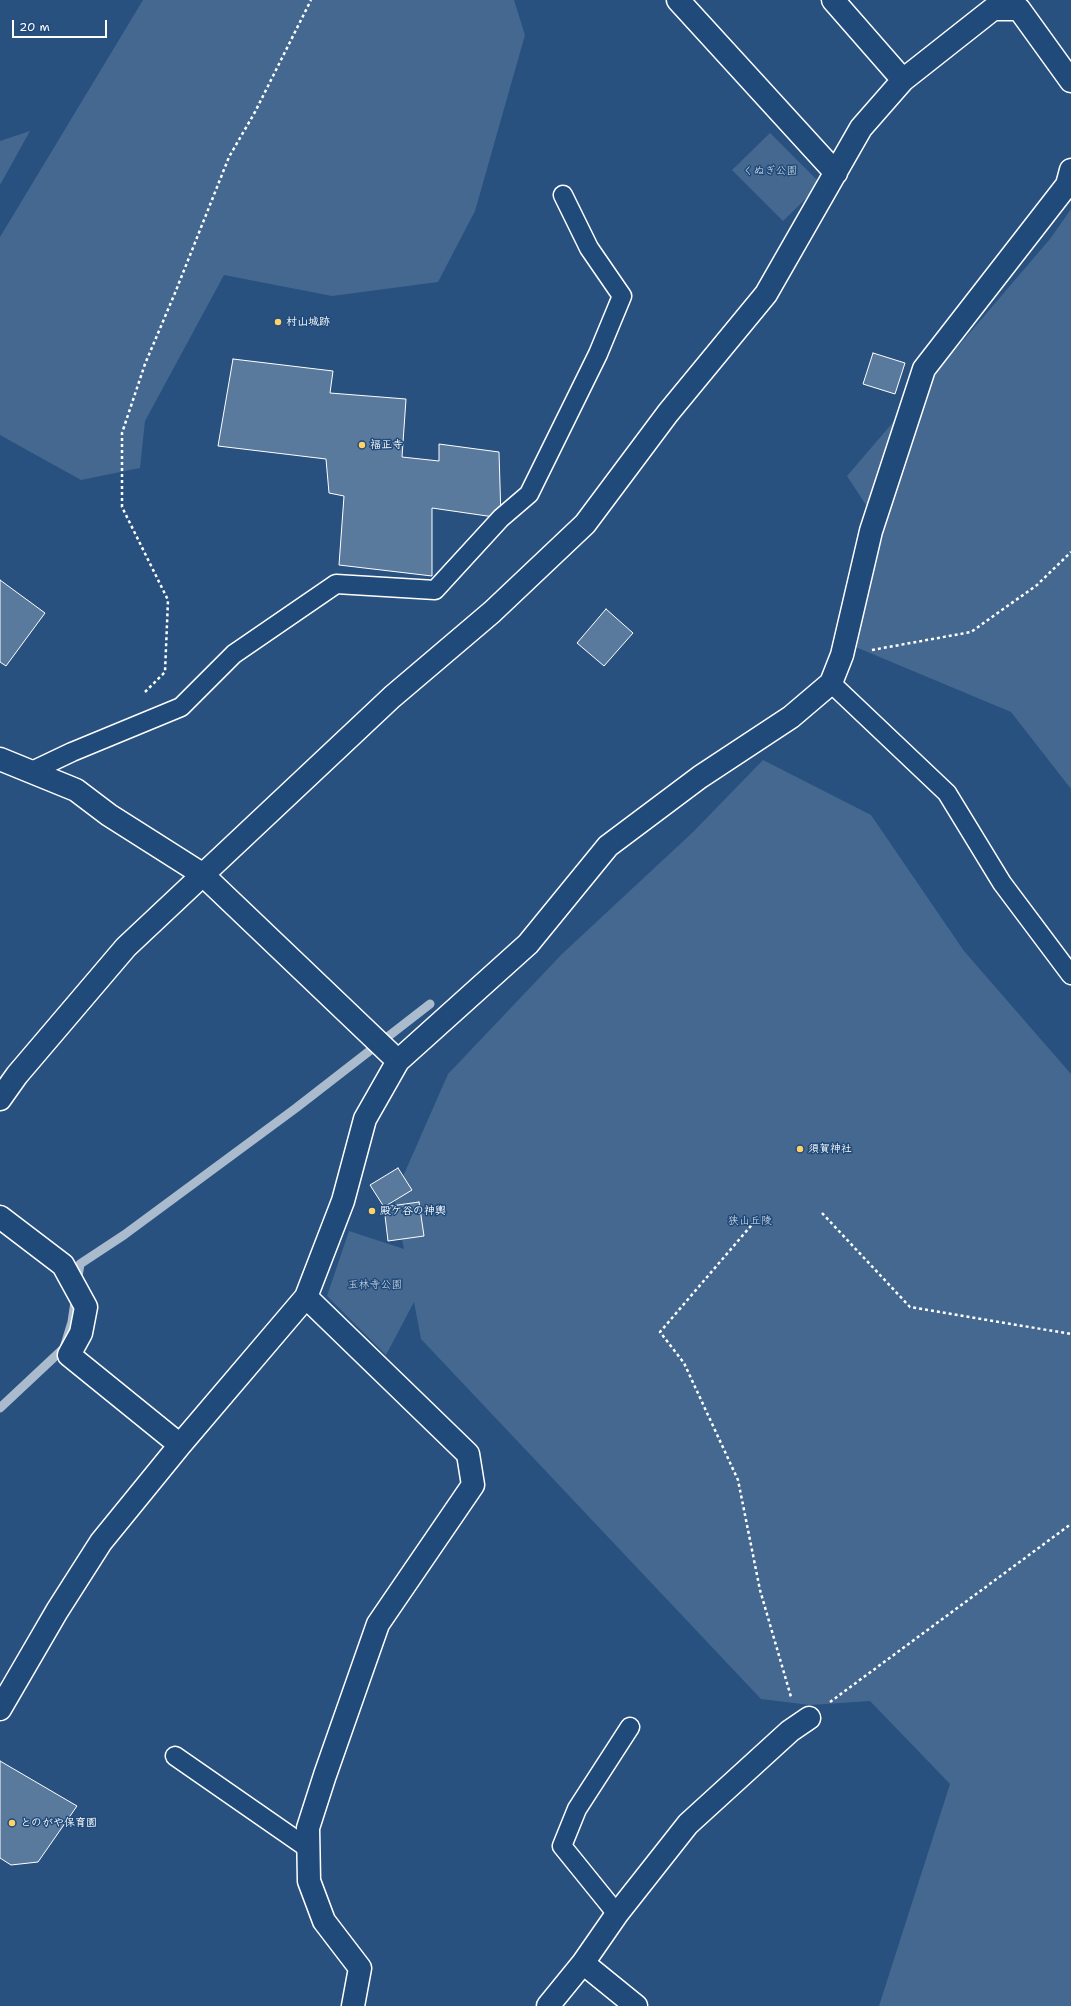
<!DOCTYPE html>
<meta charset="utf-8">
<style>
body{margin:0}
#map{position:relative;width:1071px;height:2006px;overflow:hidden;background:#28517f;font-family:"Shantell Sans",sans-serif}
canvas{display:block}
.scale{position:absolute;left:12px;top:20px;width:95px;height:18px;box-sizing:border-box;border:2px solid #fff;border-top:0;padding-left:5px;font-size:12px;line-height:14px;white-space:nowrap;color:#fff;-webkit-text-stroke:3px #1f4a7a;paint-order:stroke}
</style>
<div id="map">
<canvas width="1071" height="2006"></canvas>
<div class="scale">20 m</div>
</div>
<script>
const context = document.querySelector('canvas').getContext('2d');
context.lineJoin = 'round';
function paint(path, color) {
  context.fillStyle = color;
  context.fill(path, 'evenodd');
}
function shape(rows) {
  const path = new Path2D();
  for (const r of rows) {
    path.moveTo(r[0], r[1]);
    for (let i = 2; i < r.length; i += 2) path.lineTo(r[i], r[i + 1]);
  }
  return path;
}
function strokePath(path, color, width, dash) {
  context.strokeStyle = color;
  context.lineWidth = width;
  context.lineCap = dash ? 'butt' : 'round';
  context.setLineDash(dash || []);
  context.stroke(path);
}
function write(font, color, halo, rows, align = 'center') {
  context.font = font + ' "Shantell Sans","Klee One",sans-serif';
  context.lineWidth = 3;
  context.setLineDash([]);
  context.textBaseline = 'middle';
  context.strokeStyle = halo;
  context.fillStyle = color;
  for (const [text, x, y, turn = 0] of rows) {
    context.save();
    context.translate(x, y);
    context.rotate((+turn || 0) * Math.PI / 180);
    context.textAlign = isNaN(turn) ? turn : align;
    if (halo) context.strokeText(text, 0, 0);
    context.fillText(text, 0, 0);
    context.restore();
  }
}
paint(shape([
 [143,0,514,0,525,35,475,211,438,282,332,296,224,275,145,421,140,468,81,480,0,435,0,237],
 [30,131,0,185,0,141],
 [770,133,821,184,783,221,732,170],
 [1071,209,1071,789,1011,712,846,643,883,531,847,476,1050,239],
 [763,760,871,815,964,951,1071,1074,1071,2006,879,2006,950,1784,870,1701,810,1705,761,1699,421,1339,414,1302,386,1355,327,1296,349,1231,404,1249,394,1197,448,1074,562,954,692,833]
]), '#446890');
strokePath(shape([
 [77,1283,80,1264,124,1235,296,1108,430,1004],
 [0,1408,64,1348,72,1322,76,1295]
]), '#aabbcd', 9);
const building = shape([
 [873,353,905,363,895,394,863,384,873,353],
 [233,359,333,371,330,393,406,399,402,457,439,461,439,444,499,452,501,518,432,508,432,576,339,565,344,496,329,493,326,459,218,446,233,359],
 [0,580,45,613,6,666,0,662,0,580],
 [606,609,633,633,604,666,577,643,606,609],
 [398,1168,412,1190,384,1207,370,1185,398,1168],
 [419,1202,424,1236,388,1241,384,1207,419,1202],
 [0,1761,77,1806,38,1862,11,1865,0,1858,0,1761]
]);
paint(building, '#5a7a9d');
strokePath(building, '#fff', 1);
const service = shape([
 [831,683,947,793,1002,883,1071,975],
 [32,771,72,752,181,707,234,654,336,584,435,590,501,518,529,494,598,354,622,296,589,248,563,195],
 [175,1756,309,1849],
 [617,1914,562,1846,577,1809,630,1727]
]);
const minor = shape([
 [678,0,836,173],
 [833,0,903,80],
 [0,759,76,790,109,815,202,874,398,1061],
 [0,1099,17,1075,126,947,392,697,492,612,585,524,668,413,766,294,861,128,903,80,993,9,1019,9,1071,81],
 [0,1217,63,1265,86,1307,81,1333,69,1355,180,1445],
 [306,1297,468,1454,473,1485,378,1624,325,1775,308,1828,309,1881,324,1921,360,1968,353,2006],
 [0,1709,57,1611,101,1542,180,1445,306,1297,343,1201,365,1119,398,1061,528,944,608,846,700,777,791,717,831,683,842,655,871,531,924,369,1067,185,1071,170],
 [583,1963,636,2006],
 [548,2006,583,1963,617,1914,688,1824,790,1731,809,1718]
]);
strokePath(service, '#fff', 21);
strokePath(minor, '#fff', 25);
strokePath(shape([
 [872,650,971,632,1037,585,1071,552],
 [145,692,165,672,168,600,122,507,122,433,145,364,175,293,229,157,255,112,311,0],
 [822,1213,910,1307,1071,1334],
 [755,1221,660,1332,684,1363,738,1480,760,1590,791,1697],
 [830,1702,1071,1524]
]), '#fff', 2.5, [3, 3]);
strokePath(service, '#1f4a7a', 18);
strokePath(minor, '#1f4a7a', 22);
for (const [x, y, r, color] of [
 [278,322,4,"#ffd166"],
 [362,445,4,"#ffd166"],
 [800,1149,4,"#ffd166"],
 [372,1211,4,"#ffd166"],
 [12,1823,4,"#ffd166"]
]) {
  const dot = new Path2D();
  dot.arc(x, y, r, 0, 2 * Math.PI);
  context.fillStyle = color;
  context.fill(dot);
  strokePath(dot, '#1f4a7a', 1.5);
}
write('11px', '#dae1e9', '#1f4a7a', [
 ["くぬぎ公園",770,171],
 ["狭山丘陵",750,1221],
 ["玉林寺公園",375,1285]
]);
write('bold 11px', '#fff', '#1f4a7a', [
 ["村山城跡",286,322],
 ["福正寺",370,445],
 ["須賀神社",808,1149],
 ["殿ケ谷の神輿",380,1211],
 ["とのがや保育園",20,1823]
], 'left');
</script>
